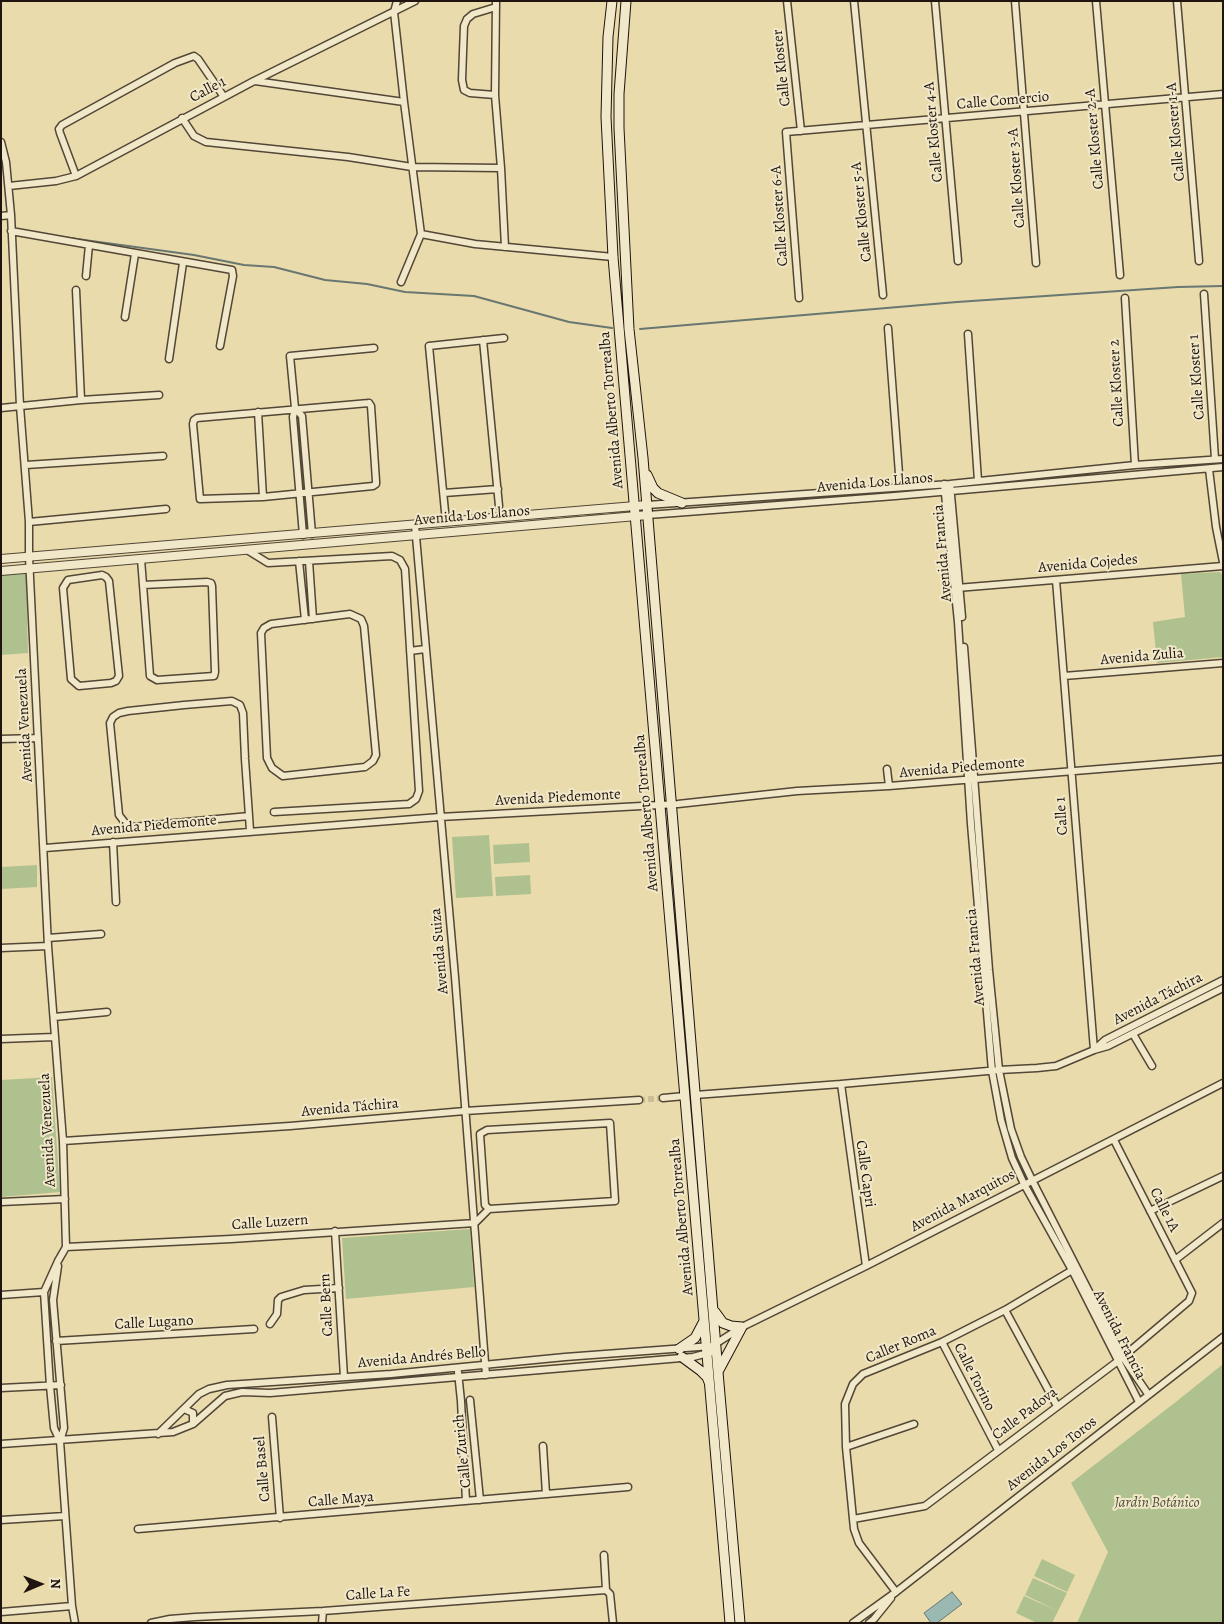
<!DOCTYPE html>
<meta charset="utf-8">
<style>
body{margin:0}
#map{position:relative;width:1224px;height:1624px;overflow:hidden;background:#e9dbac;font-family:Alegreya,serif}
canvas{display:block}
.frame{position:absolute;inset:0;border:2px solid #1f140f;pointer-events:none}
.north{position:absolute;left:15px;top:1559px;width:50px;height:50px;-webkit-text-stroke:4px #f1e8c9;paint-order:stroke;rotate:89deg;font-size:14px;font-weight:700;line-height:20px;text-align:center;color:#1f140f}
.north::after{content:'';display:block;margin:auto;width:18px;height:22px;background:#1f140f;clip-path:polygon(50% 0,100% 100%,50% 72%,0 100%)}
</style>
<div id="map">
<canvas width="1224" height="1624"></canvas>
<div class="frame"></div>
<div class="north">N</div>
</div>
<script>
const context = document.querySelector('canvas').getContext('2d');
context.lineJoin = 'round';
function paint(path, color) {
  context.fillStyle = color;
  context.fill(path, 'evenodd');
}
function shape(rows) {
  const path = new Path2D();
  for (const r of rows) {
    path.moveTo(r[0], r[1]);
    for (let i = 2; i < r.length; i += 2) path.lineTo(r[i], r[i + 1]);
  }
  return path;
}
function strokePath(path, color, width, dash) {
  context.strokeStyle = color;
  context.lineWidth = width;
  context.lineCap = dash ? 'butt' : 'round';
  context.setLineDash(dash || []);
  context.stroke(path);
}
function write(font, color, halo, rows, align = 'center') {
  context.font = font + ' Alegreya,serif';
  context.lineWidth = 4;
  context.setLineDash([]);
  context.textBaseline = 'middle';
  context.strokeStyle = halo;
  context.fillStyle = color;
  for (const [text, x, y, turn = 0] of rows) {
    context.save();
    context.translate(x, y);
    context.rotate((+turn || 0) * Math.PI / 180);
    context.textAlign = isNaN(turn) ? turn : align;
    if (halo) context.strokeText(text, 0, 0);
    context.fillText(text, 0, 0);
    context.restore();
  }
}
paint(shape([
 [1220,572,1223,576,1223,657,1157,663,1153,622,1185,617,1181,574],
 [26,573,28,653,1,655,1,575],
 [489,835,493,896,456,898,452,837],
 [529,843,530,862,494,864,493,845],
 [37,865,37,887,1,889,1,867],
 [530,875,531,894,496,896,495,877],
 [52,1077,60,1192,1,1197,1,1080],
 [470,1229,474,1287,346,1299,342,1238],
 [1223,1364,1223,1623,1077,1623,1108,1552,1071,1483,1177,1401],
 [1042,1559,1075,1575,1067,1592,1034,1576],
 [1033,1578,1067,1593,1058,1611,1025,1595],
 [1024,1596,1058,1611,1052,1623,1037,1623,1016,1613]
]), '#afc18f');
const water = shape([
 [952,1592,962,1604,937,1623,931,1623,924,1613,952,1592]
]);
paint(water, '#9ab9b3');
strokePath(water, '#697771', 1);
strokePath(shape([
 [55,236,194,255,244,265,274,267,325,280,367,284,405,292,474,296,569,322,612,328],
 [640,329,957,302,1178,287,1223,286]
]), '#697771', 2);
strokePath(shape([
 [639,1100,663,1098]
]), '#cbbd94', 6, [6, 3]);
const minor = shape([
 [397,1,394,12,404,102],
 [496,1,495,95,501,168,505,247],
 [787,1,801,131],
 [854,1,883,295],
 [935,1,958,261],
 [1015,1,1036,263],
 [1096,1,1120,275],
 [1177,1,1199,261],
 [255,81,404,102,421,234,401,282],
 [495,95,470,93,464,90,462,80,463,52,464,26,467,19,473,14,496,7],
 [182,118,194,136,206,142,348,157,412,167,501,168],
 [1,142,6,162,11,215,20,406,29,522,29,557,48,946,63,1141,66,1247,58,1261,44,1292,50,1386,54,1428,60,1441,72,1606,75,1623],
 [76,176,60,133,59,129,62,125,175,63,194,56,198,59,224,97],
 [9,186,56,181,76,176,254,81,415,1],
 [1,216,11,215],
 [11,231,232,270,233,276,220,346],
 [421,234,475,244,613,257],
 [86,276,89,245],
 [76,290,81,400],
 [1204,294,1215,459],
 [799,298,786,132,1223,94],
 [1125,298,1135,465],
 [125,317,135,254],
 [888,328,900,487],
 [968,334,978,481],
 [483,340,499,506],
 [169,359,183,263],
 [369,403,371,406,376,481,376,484,373,486,263,497,200,499,193,424,194,420,197,418,369,403],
 [1,408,81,400,159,395],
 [295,408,302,416,312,534],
 [258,412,263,497],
 [26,465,163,456],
 [1209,469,1216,527,1223,562],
 [944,484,958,622,971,824,992,1071,1001,1120,1012,1158,1024,1184,1072,1270,1139,1402],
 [950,484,962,617],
 [444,493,498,489],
 [647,505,950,484,1135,465,1223,459],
 [648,515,895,496,1223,467],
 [29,522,166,509],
 [446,522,429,346,504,338],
 [415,525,455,977,486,1375],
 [303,535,293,417,295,408,290,356,374,348],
 [247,550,268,563,392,556,400,560,405,569,419,791,416,799,409,804,274,812],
 [141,559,150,676,157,680,214,676,215,672,212,586,211,583,207,582,143,585],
 [299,561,305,620],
 [309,561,313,619],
 [102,575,106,577,109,581,119,676,116,681,111,683,79,686,71,679,63,588,68,580,102,575],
 [957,588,1223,566],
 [350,614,361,619,364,626,376,755,373,761,365,767,283,776,272,768,267,758,261,633,264,628,271,624,350,614],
 [964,647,989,970,999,1070,1011,1129,1021,1157,1032,1180,1122,1356,1148,1394],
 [410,651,425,649],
 [1064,676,1223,663],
 [1,739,38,738],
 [887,769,889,786],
 [249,816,133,827,126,824,119,815,110,723,113,717,119,713,128,711,184,705,232,701,240,705,243,713,245,759,249,816,250,831],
 [113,842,116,902],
 [45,848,440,817,678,804,797,791,889,786,1223,759],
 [48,938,101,934],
 [1,948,48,946],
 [1223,980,1105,1040,1094,1050,1108,1046,1223,988],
 [54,1017,107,1012],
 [1133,1034,1152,1066],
 [1,1039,54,1037],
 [841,1084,866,1266],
 [695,1095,841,1084,999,1070,1037,1068,1056,1066,1094,1050,1056,580],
 [663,1098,685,1096],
 [63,1141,290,1126,465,1111,639,1100],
 [1,1202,65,1199],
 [1150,1211,1223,1176],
 [335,1231,344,1377],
 [66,1247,231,1239,475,1223,489,1209,615,1201,610,1123,487,1130,480,1134,485,1205,489,1209],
 [1175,1260,1223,1223],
 [58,1266,53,1300,64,1428,60,1441],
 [1,1295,44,1292],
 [1005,1310,1057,1406],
 [270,1324,277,1314,278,1300,281,1297,304,1290,339,1288],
 [56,1341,254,1329],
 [942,1342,998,1450],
 [458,1372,461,1401,466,1501],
 [1,1388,61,1385],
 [470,1400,480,1500],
 [184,1409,193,1413,193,1424],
 [272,1417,280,1518],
 [158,1434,199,1394,209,1389,227,1385,391,1374,565,1357,712,1346,742,1327,866,1266,1223,1083],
 [1,1444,173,1432,193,1424,225,1396,242,1392,270,1393,693,1357,712,1352,716,1347],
 [543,1446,546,1494],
 [846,1447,914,1424],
 [853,1519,925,1506,1118,1361,1189,1301,1192,1293,1114,1140],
 [1,1520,65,1516],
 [138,1529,628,1487],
 [604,1555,606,1590,610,1594,613,1623],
 [896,1592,859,1543,854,1529,846,1447,845,1404,853,1384,863,1374,942,1342,1005,1310,1074,1269],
 [1,1612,72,1606],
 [151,1623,170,1619,195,1617,323,1611,606,1590],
 [322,1623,323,1611],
 [853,1623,896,1592,1223,1337],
 [869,1623,874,1619,891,1598]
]);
const tertiary = shape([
 [1,559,647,505],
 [1,571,648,515]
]);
const secondary = shape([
 [612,1,608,37,606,117,613,257,730,1623],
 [626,1,619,94,619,128,629,329,643,458,718,1372,740,1623],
 [647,475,653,488,658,493,682,503],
 [715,1312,723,1323,731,1326,742,1327,719,1370],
 [679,1349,695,1338,704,1321],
 [682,1357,701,1371,707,1377,709,1382]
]);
strokePath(minor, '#524636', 9);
strokePath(tertiary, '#524636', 10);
strokePath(secondary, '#1f140f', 11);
strokePath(minor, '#f1e8c9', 6);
strokePath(tertiary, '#f1e8c9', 8);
strokePath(secondary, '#f1e8c9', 9);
write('15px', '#1f140f', '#f1e8c9', [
 ["Calle Kloster",782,68,-96],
 ["Calle 1",208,90,-28],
 ["Calle Comercio",1003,101,-5],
 ["Calle Kloster 4-A",934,132,-95],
 ["Calle Kloster 1-A",1176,132,-95],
 ["Calle Kloster 2-A",1095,139,-95],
 ["Calle Kloster 3-A",1017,178,-94],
 ["Calle Kloster 5-A",862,212,-96],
 ["Calle Kloster 6-A",780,216,-94],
 ["Calle Kloster 1",1197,377,-94],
 ["Calle Kloster 2",1117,383,-93],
 ["Avenida Alberto Torrealba",612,410,-95],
 ["Avenida Los Llanos",875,483,-5],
 ["Avenida Los Llanos",472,516,-5],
 ["Avenida Francia",943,553,-95],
 ["Avenida Cojedes",1088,564,-5],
 ["Avenida Zulia",1142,657,-5],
 ["Avenida Venezuela",25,725,-93],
 ["Avenida Piedemonte",962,768,-5],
 ["Avenida Piedemonte",558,798,-3],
 ["Avenida Alberto Torrealba",647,813,-95],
 ["Calle 1",1062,816,-94],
 ["Avenida Piedemonte",154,826,-5],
 ["Avenida Suiza",440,951,-95],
 ["Avenida Francia",976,957,-95],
 ["Avenida Táchira",1158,999,-27],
 ["Avenida Táchira",350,1108,-5],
 ["Avenida Venezuela",48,1130,-93],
 ["Calle Capri",865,1174,82],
 ["Avenida Marquitos",963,1201,-28],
 ["Calle 1A",1164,1210,63],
 ["Avenida Alberto Torrealba",682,1217,-95],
 ["Calle Luzern",270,1223,-4],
 ["Calle Bern",327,1305,-93],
 ["Calle Lugano",154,1323,-3],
 ["Avenida Francia",1119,1335,63],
 ["Caller Roma",901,1345,-23],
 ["Avenida Andrés Bello",422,1358,-5],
 ["Calle Torino",974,1377,63],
 ["Calle Padova",1025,1414,-37],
 ["Calle Zurich",463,1451,-96],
 ["Avenida Los Toros",1052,1454,-38],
 ["Calle Basel",263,1469,-95],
 ["Calle Maya",341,1500,-5],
 ["Calle La Fe",378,1594,-4]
]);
write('italic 15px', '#51513c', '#f1e8c9', [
 ["Jardín Botánico",1157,1503]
]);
</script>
